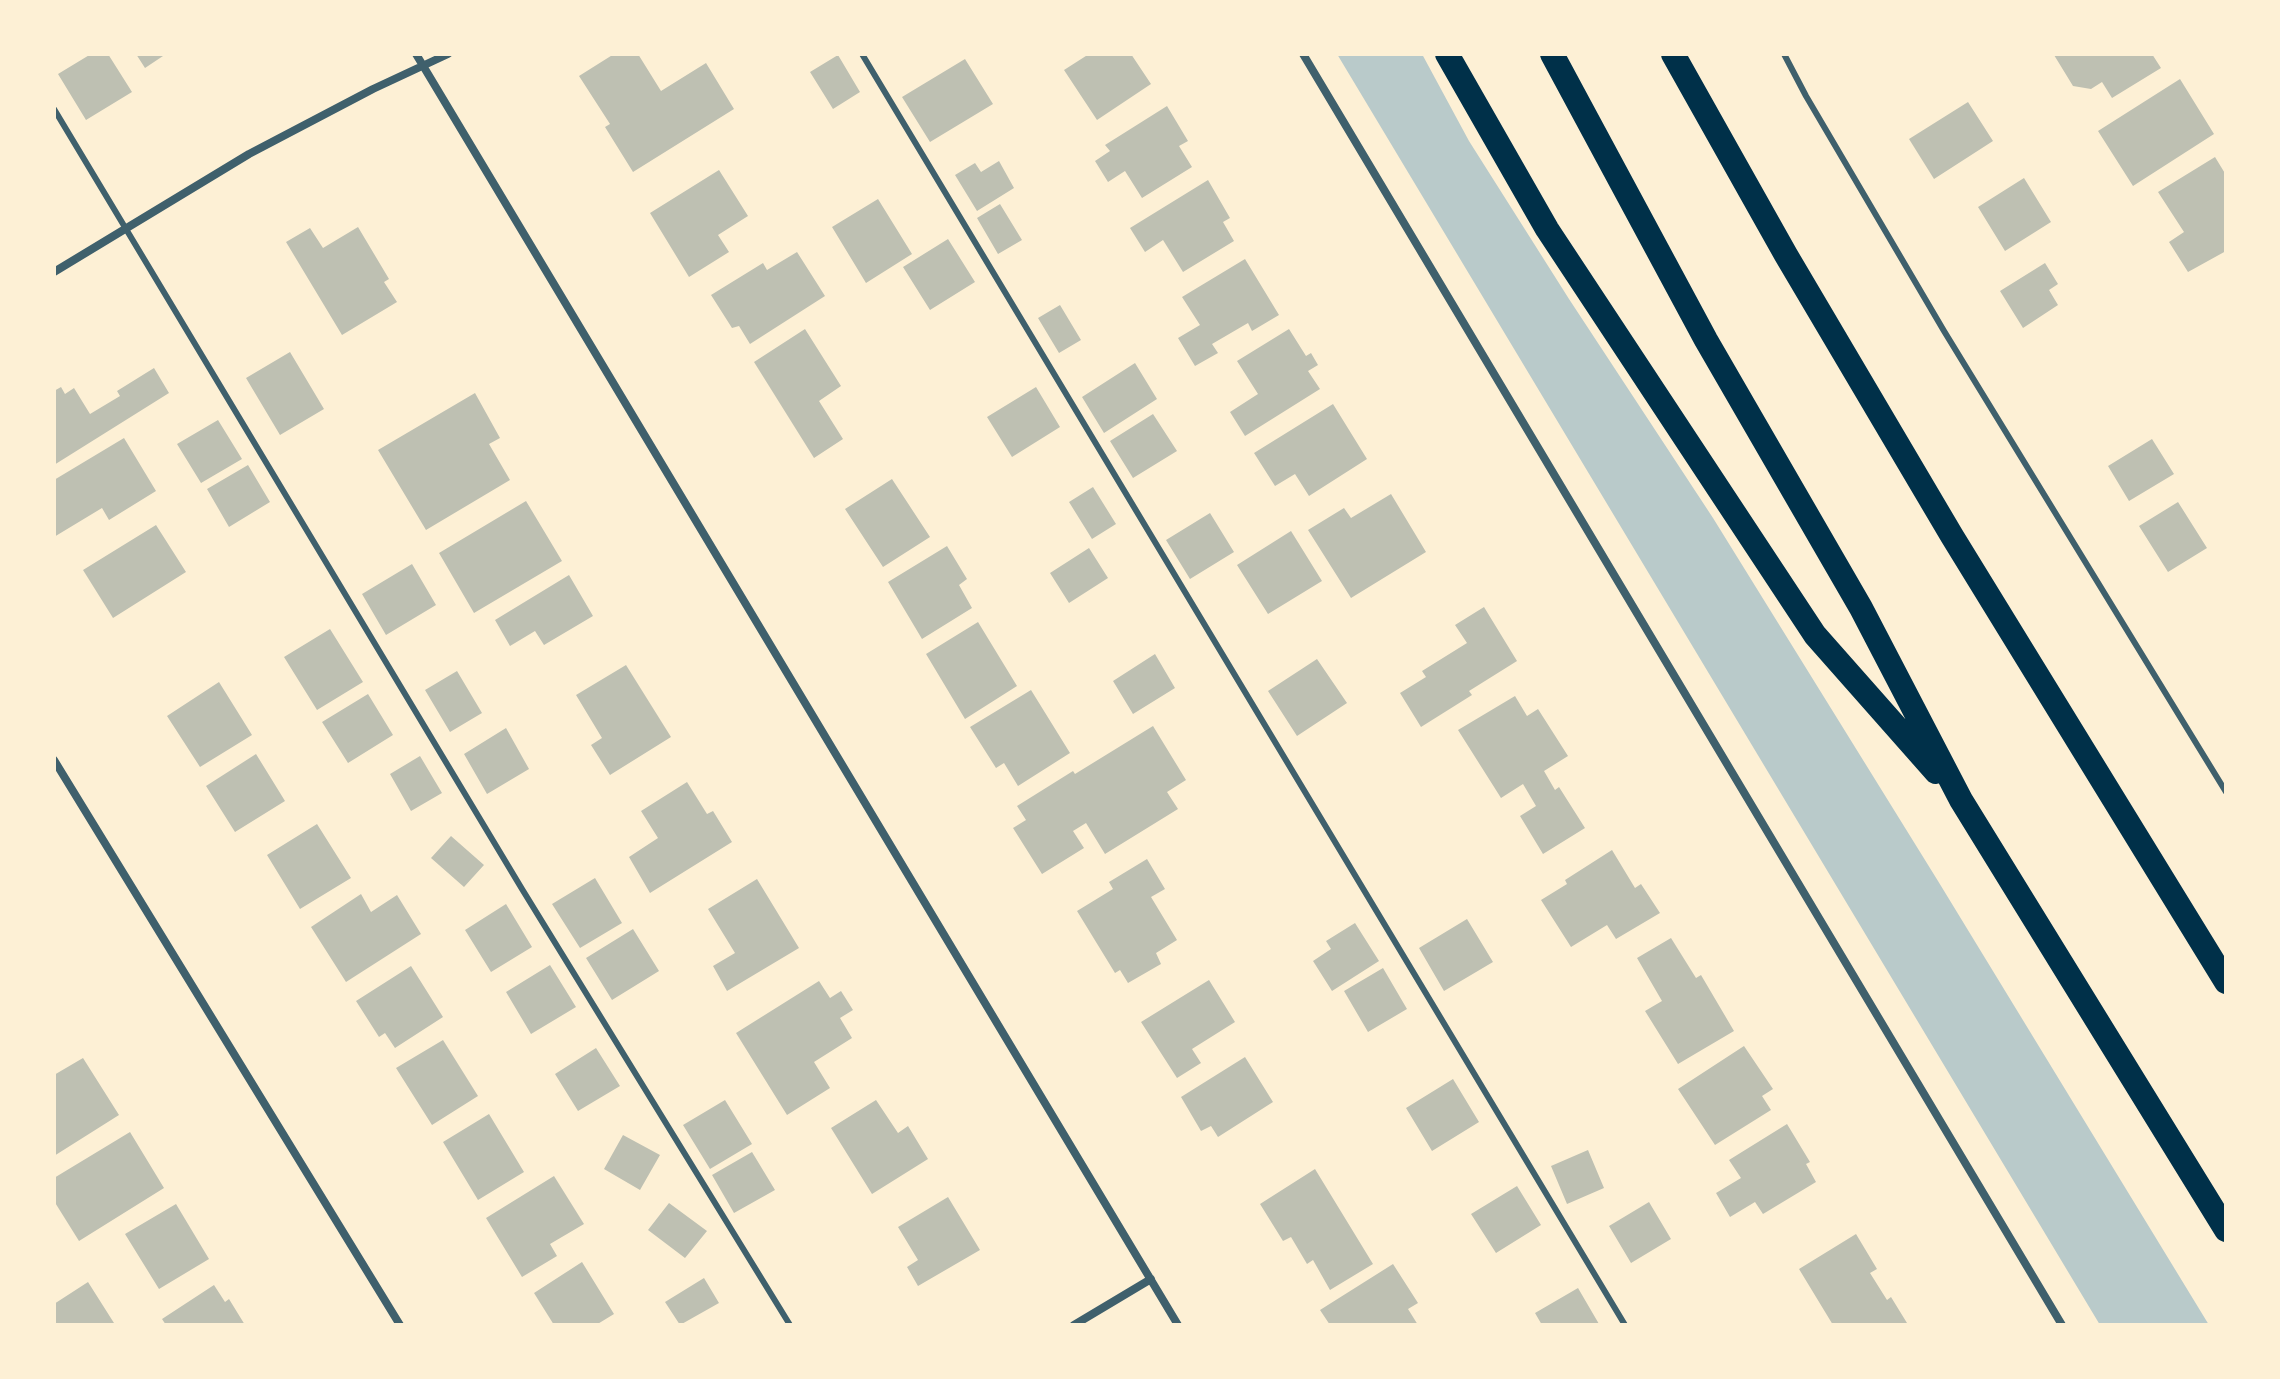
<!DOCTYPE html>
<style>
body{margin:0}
#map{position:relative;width:2280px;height:1379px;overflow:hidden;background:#fdf0d5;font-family:Rubik,sans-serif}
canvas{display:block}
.frame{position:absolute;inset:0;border:56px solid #fdf0d5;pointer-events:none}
</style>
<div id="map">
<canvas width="2280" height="1379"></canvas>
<div class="frame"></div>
</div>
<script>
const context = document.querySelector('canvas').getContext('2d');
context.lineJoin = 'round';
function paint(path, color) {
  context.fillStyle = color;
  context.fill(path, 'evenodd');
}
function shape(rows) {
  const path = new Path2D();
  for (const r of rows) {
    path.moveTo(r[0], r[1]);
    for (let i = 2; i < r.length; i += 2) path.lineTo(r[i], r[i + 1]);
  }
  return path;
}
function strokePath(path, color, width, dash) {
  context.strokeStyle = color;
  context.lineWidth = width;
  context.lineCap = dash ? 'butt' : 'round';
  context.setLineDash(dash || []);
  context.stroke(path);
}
paint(shape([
 [1337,54,1422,54,1469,141,1569,299,1713,518,1938,881,2209,1325,2100,1325]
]), '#b9caca');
paint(shape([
 [91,54,108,54,132,92,86,120,58,74],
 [136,54,166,54,145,68],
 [614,54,638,54,661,91,706,63,734,109,633,172,605,127,610,124,579,76],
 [1089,54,1131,54,1151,84,1097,120,1064,70],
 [2055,54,2152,54,2161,68,2112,98,2102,82,2091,89,2073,86,2054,55],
 [838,55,860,92,833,109,810,72],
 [965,59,993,104,930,142,902,97],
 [2180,79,2214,134,2133,186,2098,131],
 [1968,102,1993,141,1934,179,1909,139],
 [1167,106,1188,141,1179,146,1192,167,1142,198,1125,171,1108,182,1095,161,1110,151,1105,145],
 [2215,157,2226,175,2226,251,2188,272,2169,242,2184,232,2158,192],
 [999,161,1014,188,977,211,955,175,975,163,981,172],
 [719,170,748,216,718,235,729,252,689,277,650,213],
 [2024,178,2051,222,2005,251,1978,207],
 [1208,180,1230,218,1223,222,1234,241,1183,272,1163,240,1145,252,1130,228],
 [878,199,912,254,866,283,832,227],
 [1000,204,1022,240,998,254,977,218],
 [358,227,389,279,384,282,397,302,342,335,286,242,310,228,323,248],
 [948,239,975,282,930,310,903,267],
 [797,252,825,296,750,344,739,326,732,328,711,295,763,263,767,270],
 [1245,259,1279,315,1252,331,1248,323,1212,344,1218,353,1195,366,1178,338,1200,325,1182,297],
 [2045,263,2058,284,2049,290,2058,305,2023,328,2000,291],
 [1060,305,1081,340,1059,353,1038,318],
 [805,329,841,386,819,401,843,439,814,458,754,362],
 [1289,329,1306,356,1311,353,1318,365,1308,371,1320,389,1245,436,1230,412,1258,394,1237,361],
 [290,352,324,409,280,435,246,378],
 [1135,363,1157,399,1104,433,1082,397],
 [154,368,169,393,54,465,54,391,61,387,65,394,74,388,90,414,120,396,117,391],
 [1036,387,1060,427,1012,457,987,417],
 [475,393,500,438,489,444,510,480,426,530,378,450],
 [1333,404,1367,459,1309,496,1295,474,1275,486,1254,453],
 [1153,414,1177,451,1133,478,1110,441],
 [218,420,242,459,201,483,177,444],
 [124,438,156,491,109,520,102,508,54,537,54,480],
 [2152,439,2174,474,2129,501,2108,466],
 [248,465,270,502,229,527,207,489],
 [892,479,930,537,883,567,845,509],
 [1093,487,1116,524,1092,539,1069,502],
 [1391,494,1426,552,1351,598,1308,530,1344,508,1351,518],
 [526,501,562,561,474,613,439,553],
 [2178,502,2207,548,2168,572,2139,526],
 [1210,513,1234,552,1190,579,1166,540],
 [156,525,186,572,113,618,83,570],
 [1291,531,1322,581,1268,614,1237,565],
 [947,546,967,579,959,585,972,608,922,639,888,582],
 [1089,548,1108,578,1069,603,1050,573],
 [412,564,436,605,386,635,362,594],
 [569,575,593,616,544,645,535,631,510,646,495,620],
 [1484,607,1517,661,1469,691,1472,695,1421,727,1400,693,1426,677,1422,671,1467,643,1455,625],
 [978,622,1017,686,965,719,926,654],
 [330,629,363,682,317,710,284,657],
 [1155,654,1175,688,1133,714,1113,681],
 [1317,659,1347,703,1297,736,1268,691],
 [626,665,671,737,610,775,591,745,602,738,576,695],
 [457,671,482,713,450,732,425,690],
 [219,682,252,735,200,767,167,716],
 [1031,690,1070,753,1018,786,1004,763,996,768,970,727],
 [368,694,393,735,348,763,322,722],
 [1515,696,1527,716,1538,709,1568,756,1544,771,1555,790,1559,787,1585,828,1543,854,1520,816,1536,806,1523,784,1501,798,1458,730],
 [1153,726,1186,780,1167,792,1178,809,1105,854,1086,823,1073,831,1084,848,1042,874,1013,828,1026,820,1017,806,1073,771,1075,774],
 [506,728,529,769,487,794,464,754],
 [256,754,285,801,235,832,206,786],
 [420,756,442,793,411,811,390,774],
 [687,782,707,814,713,811,732,842,650,893,629,857,658,838,641,811],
 [317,824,351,878,300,909,267,855],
 [451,836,484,865,464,887,431,858],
 [1612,850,1635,888,1641,884,1660,913,1616,939,1607,925,1571,947,1541,900,1567,884,1565,880],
 [1147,859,1165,889,1151,897,1177,940,1156,953,1161,964,1128,983,1120,970,1115,973,1077,911,1113,889,1109,882],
 [595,878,622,923,580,948,552,904],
 [757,879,799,948,727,991,713,966,735,953,708,909],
 [361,894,371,912,397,895,421,934,346,982,311,927],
 [506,904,532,947,491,972,465,930],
 [1467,919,1493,962,1444,991,1419,948],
 [1355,923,1379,961,1332,991,1313,961,1331,949,1326,941],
 [633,929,659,971,612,1000,586,958],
 [1671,938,1696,978,1701,975,1734,1031,1678,1064,1645,1011,1662,1001,1637,958],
 [550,965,576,1007,531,1034,506,992],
 [411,966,443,1017,395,1048,385,1033,379,1037,356,1001],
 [1383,968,1407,1009,1368,1032,1344,991],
 [1209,980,1235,1022,1192,1049,1201,1063,1177,1078,1141,1022],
 [819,981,830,998,841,991,853,1010,840,1018,852,1038,814,1062,830,1088,787,1115,736,1033],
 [443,1040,478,1096,432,1125,396,1068],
 [1744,1046,1773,1089,1762,1096,1771,1110,1715,1145,1678,1089],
 [596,1048,620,1086,578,1111,555,1074],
 [1245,1057,1273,1102,1218,1137,1211,1126,1201,1131,1181,1097],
 [83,1058,119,1115,54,1156,54,1075],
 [1453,1079,1479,1122,1432,1151,1406,1108],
 [725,1100,752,1144,710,1169,683,1125],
 [876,1100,898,1133,908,1126,928,1159,872,1194,831,1128],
 [489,1114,524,1172,478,1200,443,1142],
 [1787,1124,1810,1162,1806,1164,1816,1182,1763,1214,1755,1202,1730,1217,1716,1193,1741,1178,1729,1160],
 [130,1132,164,1188,79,1241,54,1201,54,1178],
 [623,1135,660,1155,640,1190,604,1169],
 [1588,1150,1604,1188,1567,1204,1551,1166],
 [752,1152,775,1190,734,1213,712,1175],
 [1315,1169,1373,1264,1330,1290,1313,1260,1307,1264,1291,1237,1283,1241,1260,1204],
 [554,1176,584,1224,550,1244,557,1256,522,1277,486,1218],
 [1517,1186,1541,1225,1496,1253,1471,1214],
 [948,1197,980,1250,918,1286,907,1267,918,1260,898,1227],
 [1649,1202,1671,1239,1631,1263,1609,1226],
 [669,1203,707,1231,685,1258,648,1230],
 [176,1204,209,1259,159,1289,125,1234],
 [1856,1234,1877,1269,1870,1273,1887,1300,1891,1297,1907,1323,1904,1325,1833,1325,1799,1269],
 [582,1262,614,1314,596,1325,554,1325,534,1293],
 [1393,1264,1418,1303,1408,1309,1418,1325,1330,1325,1320,1310],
 [704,1278,719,1303,680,1325,665,1302],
 [88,1282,114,1323,111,1325,54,1325,54,1304],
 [214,1285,225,1302,229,1299,245,1325,166,1325,162,1319],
 [1578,1288,1599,1324,1542,1325,1535,1313]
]), '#bec0b2');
strokePath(shape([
 [862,54,1625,1325],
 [1784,54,1806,96,1944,331,2226,792],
 [54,109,522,889,790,1325]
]), '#3f606c', 6);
strokePath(shape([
 [416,54,1178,1325],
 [1303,54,2062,1325],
 [54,272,249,154,373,89,448,54],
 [54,760,400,1325],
 [1074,1325,1151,1279]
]), '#3f606c', 8);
strokePath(shape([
 [1447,54,1547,229,1815,635,1936,772],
 [1552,54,1706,340,1861,608,1961,800,2226,1230],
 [1673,54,1786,255,1952,536,2226,982]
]), '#003049', 24);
</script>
